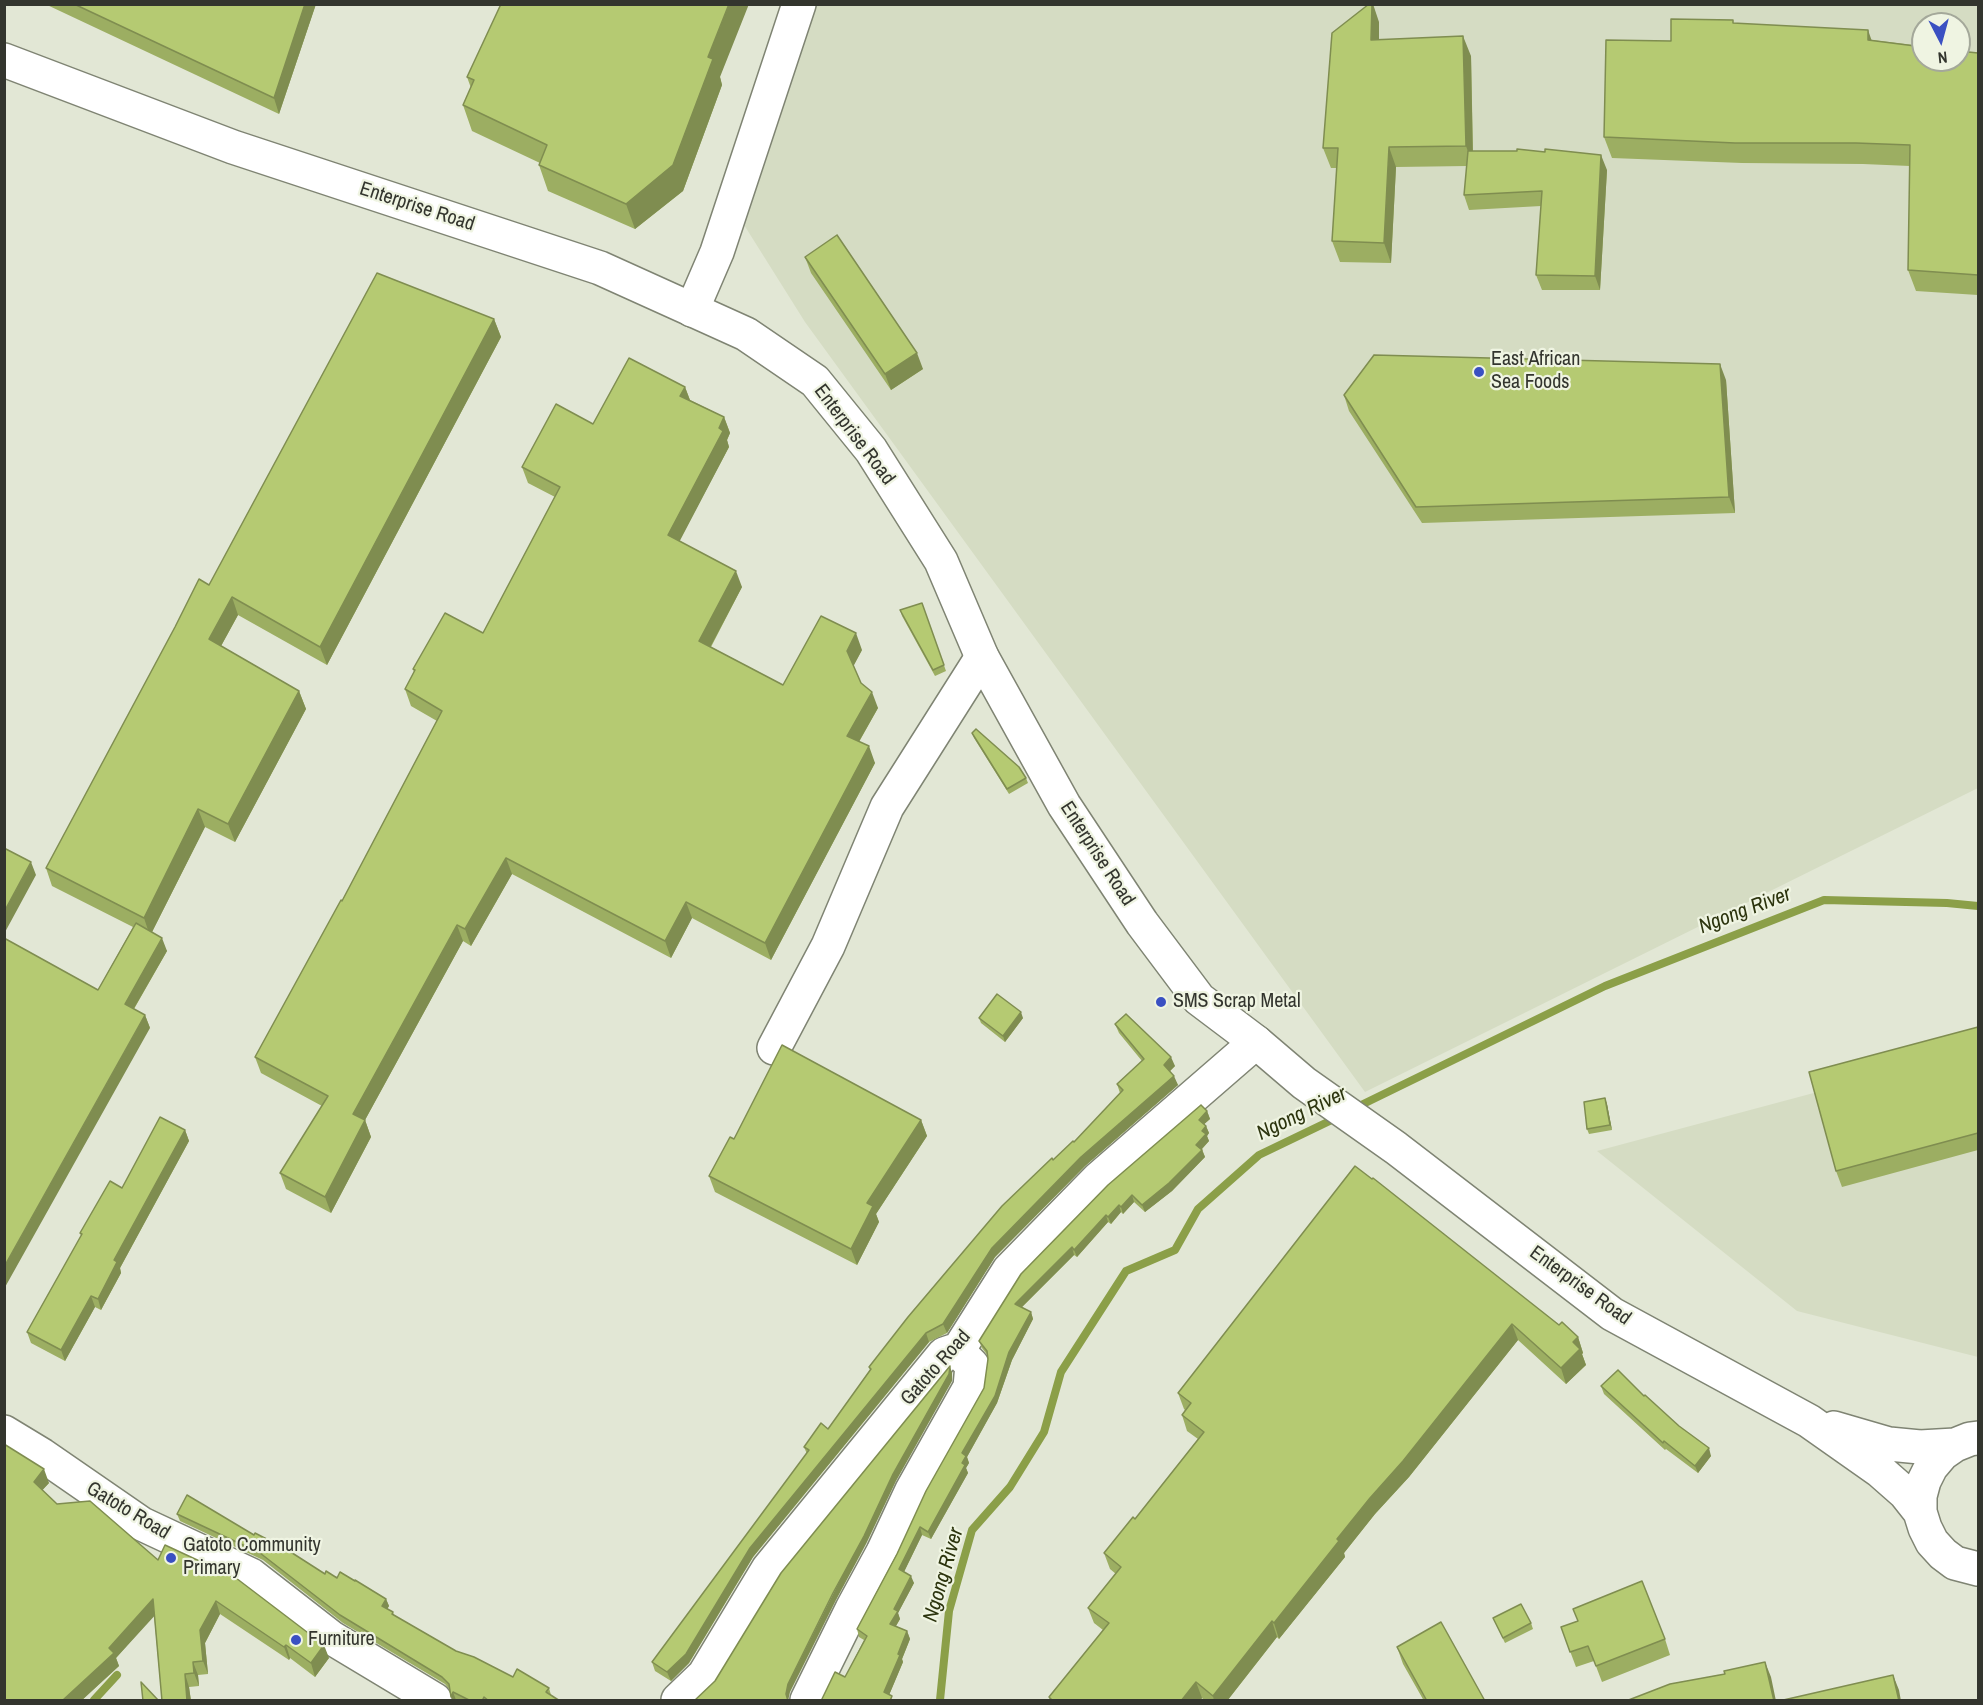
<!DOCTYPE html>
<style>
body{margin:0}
#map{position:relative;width:1983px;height:1705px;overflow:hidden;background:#e2e7d5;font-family:"Archivo Narrow",sans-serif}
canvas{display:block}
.frame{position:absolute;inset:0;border:6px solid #33352e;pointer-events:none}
.north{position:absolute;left:1911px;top:12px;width:60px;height:60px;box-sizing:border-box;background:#eff4e2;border:2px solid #a4a89a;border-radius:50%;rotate:174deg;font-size:16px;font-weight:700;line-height:24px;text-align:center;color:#33352e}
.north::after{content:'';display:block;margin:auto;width:21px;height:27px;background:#3a50c2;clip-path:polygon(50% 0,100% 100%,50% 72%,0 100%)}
</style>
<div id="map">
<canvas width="1983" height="1705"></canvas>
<div class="frame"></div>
<div class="north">N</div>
</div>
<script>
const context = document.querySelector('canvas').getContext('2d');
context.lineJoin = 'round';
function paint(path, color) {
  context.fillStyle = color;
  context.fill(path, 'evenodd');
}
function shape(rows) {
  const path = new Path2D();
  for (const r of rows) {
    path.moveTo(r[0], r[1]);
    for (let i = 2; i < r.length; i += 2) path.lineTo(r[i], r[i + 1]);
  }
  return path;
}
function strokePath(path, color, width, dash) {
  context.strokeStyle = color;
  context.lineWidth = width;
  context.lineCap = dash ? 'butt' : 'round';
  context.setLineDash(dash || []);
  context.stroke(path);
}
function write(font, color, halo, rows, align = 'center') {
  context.font = font + ' "Archivo Narrow",sans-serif';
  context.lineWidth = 4.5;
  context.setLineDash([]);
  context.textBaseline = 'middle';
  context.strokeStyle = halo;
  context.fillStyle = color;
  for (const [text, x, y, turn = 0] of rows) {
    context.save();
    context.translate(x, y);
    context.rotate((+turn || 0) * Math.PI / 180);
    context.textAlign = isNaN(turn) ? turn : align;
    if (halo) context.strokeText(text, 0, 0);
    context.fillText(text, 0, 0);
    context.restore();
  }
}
paint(shape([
 [783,5,1978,5,1978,788,1365,1092,805,322,724,193],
 [1923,24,1959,24,1959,60,1923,60],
 [1978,1049,1978,1357,1797,1311,1597,1151]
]), '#d5dcc3');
strokePath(shape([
 [1355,1108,1605,986,1824,900,1947,903,1978,906],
 [94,1700,117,1675],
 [940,1700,949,1611,972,1530,1010,1487,1044,1432,1061,1372,1126,1271,1175,1250,1198,1209,1259,1155,1338,1117]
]), '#8b9f48', 8);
const minor = shape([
 [692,310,717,252,799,4],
 [774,1048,828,946,887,807,982,657],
 [4,1432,42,1455,142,1524,251,1575,332,1638,435,1700],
 [678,1700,704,1675,768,1569,944,1354,959,1349,1009,1270,1098,1179,1256,1042],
 [807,1700,852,1609,883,1552,912,1490,970,1387,972,1365,961,1354,959,1349]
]);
const major = shape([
 [4,60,233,147,600,268,746,334,815,381,871,450,941,561,982,657,1064,805,1142,923,1199,999,1256,1042,1304,1083,1396,1148,1612,1314,1809,1421,1880,1471,1905,1493,1920,1512],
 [1834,1428,1889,1444,1920,1447,1955,1445],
 [1978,1438,1970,1439,1955,1445,1942,1454,1931,1467,1924,1481,1920,1496,1920,1512,1925,1528,1932,1542,1943,1554,1955,1563,1978,1569]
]);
strokePath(minor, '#7f8473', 36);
strokePath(major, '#7f8473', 36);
strokePath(minor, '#fff', 33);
strokePath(major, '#fff', 33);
paint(shape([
 [45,4,316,4,279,114],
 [1379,22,1379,40,1471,56,1473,151,1607,170,1600,290,1542,290,1536,275,1541,206,1469,210,1464,195,1467,166,1396,167,1391,263,1340,262,1332,241,1337,168,1331,168,1323,148],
 [1734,23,1978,53,1978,295,1916,291,1908,270,1910,166,1863,164,1742,163,1612,158,1604,137,1671,41],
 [467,77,720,77,722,85,683,191,635,229,548,191,539,165,540,163,472,131,463,105,471,88],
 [805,257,923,369,891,390,811,273],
 [494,319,501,337,327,665,238,615,221,646,299,691,306,709,235,842,205,827,152,932,167,951,134,1009,145,1015,150,1028,98,990,133,927,52,886,46,868,209,585],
 [1726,380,1735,513,1422,523,1349,411,1344,395],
 [685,387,690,400,724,417,730,433,727,440,729,447,679,541,742,587,711,647,783,685,862,650,853,666,861,683,878,708,859,742,875,763,771,960,692,918,671,958,512,874,471,946,463,941,365,1120,371,1137,331,1213,286,1189,280,1173,322,1106,261,1073,255,1057,342,901,437,721,411,706,405,689,414,672,413,669,483,633,555,497,528,483,522,467,593,424],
 [922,603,946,671,935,676,902,616,900,610],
 [972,733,1026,778,1028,783,1009,794,974,738],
 [979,1018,1023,1018,1005,1042,981,1023],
 [1115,1024,1175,1066,1170,1071,1178,1085,1085,1166,995,1257,947,1333,929,1342,753,1557,689,1663,671,1681,655,1671,652,1662,807,1454,804,1447,828,1429,870,1370,869,1367,1053,1160,1074,1142,1120,1093,1117,1084,1142,1061,1119,1033],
 [1978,1027,1978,1150,1842,1187,1836,1171],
 [1605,1098,1607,1104,1612,1130,1589,1134,1587,1129],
 [1207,1111,1210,1119,1204,1124,1206,1126,1209,1133,1207,1136,1209,1141,1202,1149,1205,1157,1172,1191,1145,1212,1134,1202,1123,1214,1121,1212,1111,1224,1108,1222,1077,1257,1074,1255,1022,1307,1031,1312,1033,1319,1012,1360,997,1403,967,1457,969,1463,966,1468,968,1473,931,1539,922,1535,904,1572,914,1583,898,1613,900,1619,896,1626,907,1631,910,1639,902,1659,903,1662,889,1695,845,1677,864,1640,859,1637,857,1629,984,1388,988,1359,988,1356,982,1348,979,1341],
 [921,1120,927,1136,876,1214,879,1222,857,1265,715,1192,709,1176,734,1139],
 [185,1130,189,1141,120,1268,121,1273,101,1310,95,1307,65,1361,31,1343,27,1332,81,1236,80,1233,122,1188],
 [1355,1166,1559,1325,1578,1337,1583,1353,1582,1354,1586,1365,1566,1384,1518,1340,1409,1477,1375,1514,1344,1553,1345,1557,1279,1639,1277,1637,1227,1701,1205,1701,1202,1698,1200,1701,1050,1701,1049,1697,1103,1630,1094,1623,1088,1608,1116,1574,1110,1569,1104,1553,1135,1519,1198,1439,1187,1431,1182,1415,1185,1410,1184,1409,1178,1393],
 [1601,1386,1644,1396,1711,1456,1698,1473,1666,1449,1665,1450,1604,1394],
 [4,1444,49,1483,42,1490,57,1504,329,1658,315,1677,290,1658,289,1660,220,1614,205,1643,208,1674,198,1675,199,1686,189,1687,191,1701,162,1701,154,1615,116,1658,119,1666,81,1701,4,1701],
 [177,1514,254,1535,325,1574,355,1581,386,1599,389,1606,387,1609,393,1612,394,1615,456,1651,513,1677,549,1688,551,1695,560,1701,458,1701,456,1700,453,1701,450,1690,445,1684,343,1623,263,1560,180,1521],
 [1493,1618,1531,1623,1533,1629,1505,1643],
 [1561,1627,1665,1639,1670,1655,1602,1682,1594,1661,1576,1667],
 [1397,1647,1485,1701,1424,1701,1403,1664]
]), '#9cae62');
paint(shape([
 [305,4,316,4,279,114,274,98],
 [729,4,749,4,720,77,722,85,683,191,635,229,626,204,708,57],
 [1372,4,1373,4,1379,22,1379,60,1371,40],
 [1868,30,1875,50,1868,40],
 [1463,36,1471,56,1473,166,1466,146],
 [1389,147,1396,167,1391,263,1384,243],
 [1601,155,1607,170,1600,290,1595,276],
 [494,319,501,337,327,665,320,647],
 [917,353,923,369,891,390,885,374],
 [1720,364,1726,380,1735,513,1729,497],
 [685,387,691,403,680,396],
 [724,417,730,433,727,440,729,447,674,552,668,535],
 [736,571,742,587,705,657,699,641],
 [232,597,238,615,215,657,209,639],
 [856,633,862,650,853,667,847,651],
 [299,691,306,709,235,842,228,824],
 [872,692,878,708,853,752,847,736],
 [869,746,875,763,771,960,765,943],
 [198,809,205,827,150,936,144,918],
 [506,858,512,874,471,946,465,929],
 [31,862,36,875,4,934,4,912],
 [686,902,692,918,671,958,665,941],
 [457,925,463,941,365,1120,371,1137,331,1213,325,1197,353,1114],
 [162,938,167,951,129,1017,125,1004],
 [1021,1012,1023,1018,1005,1042,1003,1036],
 [145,1015,150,1028,4,1289,4,1267],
 [1171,1057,1175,1066,1167,1074,1164,1065],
 [1174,1076,1178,1085,1085,1166,995,1257,947,1333,943,1324,992,1248,1081,1157],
 [1605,1098,1607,1104,1612,1130,1610,1125],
 [1207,1111,1210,1119,1201,1127,1199,1120],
 [921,1120,927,1136,876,1214,879,1222,857,1265,851,1249,867,1203],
 [1206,1126,1209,1133,1207,1136,1209,1141,1199,1152,1196,1145,1202,1131],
 [185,1130,189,1141,120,1268,121,1273,101,1310,98,1299,114,1260],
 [1202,1150,1205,1157,1172,1191,1145,1212,1142,1205],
 [1132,1195,1134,1202,1123,1214,1121,1207],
 [1119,1205,1121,1212,1111,1224,1108,1217],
 [1106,1215,1108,1222,1077,1257,1074,1250],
 [1072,1247,1074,1255,1018,1311,1015,1304],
 [91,1296,95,1307,65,1361,61,1350],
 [1031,1312,1033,1319,1012,1360,997,1403,967,1457,969,1463,966,1468,968,1473,931,1539,928,1532,962,1463,962,1453,1009,1352],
 [1512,1324,1518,1340,1409,1477,1375,1514,1344,1553,1345,1557,1279,1639,1274,1623,1337,1539],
 [926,1333,929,1342,753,1557,689,1663,671,1681,667,1672,750,1548],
 [1578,1337,1583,1353,1582,1354,1586,1365,1566,1384,1561,1368,1573,1342],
 [950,1366,952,1373,952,1381,896,1481,866,1544,836,1600,790,1692,788,1701,786,1694,788,1684,893,1474],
 [1709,1448,1711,1456,1698,1473,1695,1466],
 [44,1469,49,1483,38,1495,34,1482],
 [920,1527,922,1535,902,1576,899,1569],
 [911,1576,914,1583,898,1613,900,1619,893,1631,890,1624,894,1609],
 [153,1599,158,1612,116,1658,119,1666,81,1701,63,1701,63,1700],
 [386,1599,389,1606,385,1613,382,1606],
 [216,1601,220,1614,205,1643,208,1674,203,1661,200,1630],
 [1272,1621,1277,1637,1227,1701,1214,1701,1213,1696],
 [907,1631,910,1639,902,1659,903,1662,887,1700,884,1692,898,1654],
 [286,1645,290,1658,289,1660,284,1647],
 [324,1645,329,1658,315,1677,311,1663],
 [193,1662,198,1675,199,1686,194,1673],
 [1765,1662,1771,1677,1776,1701,1774,1701],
 [185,1674,189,1687,191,1701,187,1701],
 [1893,1675,1899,1690,1901,1701,1899,1701],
 [1196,1682,1202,1698,1200,1701,1181,1701],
 [453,1692,456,1700,456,1701,453,1701,451,1697]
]), '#7f8d50');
const building = shape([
 [74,4,305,4,274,98,74,4],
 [501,4,729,4,708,57,713,59,673,165,626,204,539,165,547,145,463,105,474,80,467,77,501,4],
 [1369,4,1372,4,1371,40,1463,36,1466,146,1389,147,1384,243,1332,241,1338,148,1323,148,1332,33,1369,4],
 [1671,19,1733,20,1733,23,1868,30,1868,40,1923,47,1923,60,1959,60,1959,51,1978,53,1978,275,1908,270,1910,145,1856,143,1735,143,1604,137,1606,40,1671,41,1671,19],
 [1517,149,1545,152,1545,149,1601,155,1595,276,1536,275,1542,191,1464,195,1468,151,1517,151,1517,149],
 [837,235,917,353,885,374,805,257,837,235],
 [377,273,494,319,320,647,232,597,209,639,299,691,228,824,198,809,144,918,46,868,175,627,199,579,209,585,377,273],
 [1374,355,1720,364,1729,497,1416,507,1344,395,1374,355],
 [629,358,685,387,680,396,724,417,719,428,723,431,668,535,736,571,699,641,783,685,821,616,856,633,847,651,861,683,872,692,847,736,869,746,765,943,686,902,665,941,506,858,465,929,457,925,353,1114,365,1120,325,1197,280,1173,328,1096,255,1057,341,900,342,901,442,711,405,689,415,670,413,669,445,613,483,633,560,487,522,467,556,404,593,424,629,358],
 [922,603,944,665,933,670,900,610,922,603],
 [976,729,1019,767,1026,778,1007,789,972,733,976,729],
 [4,848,31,862,4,912,4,848],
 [136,923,162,938,125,1004,145,1015,4,1267,4,938,98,990,136,923],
 [997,994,1021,1012,1003,1036,979,1018,997,994],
 [1126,1014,1171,1057,1164,1065,1174,1076,1081,1157,992,1248,943,1324,926,1333,750,1548,686,1654,667,1672,652,1662,809,1450,804,1447,821,1423,828,1429,871,1369,869,1367,908,1317,1002,1206,1052,1158,1053,1160,1073,1141,1074,1142,1123,1090,1117,1084,1144,1059,1115,1024,1126,1014],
 [1978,1027,1978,1133,1836,1171,1809,1072,1978,1027],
 [782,1045,921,1120,867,1203,873,1206,851,1249,709,1176,730,1137,734,1139,782,1045],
 [1605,1098,1610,1125,1587,1129,1584,1102,1605,1098],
 [1201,1105,1207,1111,1199,1120,1206,1126,1202,1131,1206,1134,1196,1145,1202,1150,1169,1183,1142,1205,1132,1195,1121,1207,1119,1205,1108,1217,1106,1215,1074,1250,1072,1247,1015,1304,1031,1312,1009,1352,995,1396,962,1453,966,1456,962,1463,965,1465,928,1532,920,1527,899,1569,911,1576,894,1609,898,1611,890,1624,907,1631,898,1654,900,1655,884,1692,892,1696,890,1701,821,1701,835,1672,845,1677,867,1636,857,1629,897,1554,926,1491,984,1388,988,1359,987,1351,979,1341,1021,1274,1108,1185,1201,1105],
 [160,1117,185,1130,114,1260,117,1262,98,1299,91,1296,61,1350,27,1332,82,1234,80,1233,110,1181,122,1188,160,1117],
 [1355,1166,1372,1179,1373,1178,1559,1325,1562,1322,1578,1337,1573,1342,1580,1349,1561,1368,1512,1324,1403,1461,1370,1498,1337,1539,1339,1541,1274,1623,1272,1621,1213,1696,1196,1682,1181,1701,1053,1701,1049,1697,1109,1623,1088,1608,1121,1567,1104,1553,1133,1517,1135,1519,1204,1432,1182,1415,1191,1403,1178,1393,1355,1166],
 [950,1366,949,1374,893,1474,864,1536,833,1593,788,1684,786,1694,788,1701,694,1701,715,1681,781,1573,950,1366],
 [1618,1370,1644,1396,1645,1395,1679,1426,1709,1448,1695,1466,1664,1441,1663,1443,1601,1386,1618,1370],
 [4,1444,44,1469,34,1482,57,1504,90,1501,158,1560,165,1545,236,1578,324,1645,311,1663,286,1645,284,1647,216,1601,200,1630,203,1661,193,1662,194,1673,185,1674,187,1701,162,1701,153,1599,109,1648,114,1653,63,1700,65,1699,63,1701,4,1701,4,1444],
 [187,1495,254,1535,255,1533,286,1549,325,1574,326,1571,337,1578,340,1572,355,1581,355,1580,386,1599,382,1606,393,1612,392,1614,456,1651,474,1657,513,1677,517,1669,549,1688,546,1692,560,1701,489,1701,484,1697,482,1701,471,1701,453,1692,451,1697,449,1684,442,1677,340,1615,260,1553,177,1514,187,1495],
 [1642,1581,1665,1639,1596,1666,1588,1646,1570,1652,1561,1627,1578,1621,1573,1609,1642,1581],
 [1521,1604,1531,1623,1503,1638,1493,1618,1521,1604],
 [1441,1622,1485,1701,1427,1701,1397,1647,1441,1622],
 [1765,1662,1774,1701,1626,1701,1670,1684,1725,1674,1724,1671,1765,1662],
 [1893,1675,1899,1701,1779,1701,1893,1675],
 [141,1682,159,1701,143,1701,141,1682]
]);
paint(building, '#b5ca72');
strokePath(building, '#7f8d50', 1.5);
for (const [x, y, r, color] of [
 [1479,372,6,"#3a50c2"],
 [1161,1002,6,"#3a50c2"],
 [171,1558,6,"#3a50c2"],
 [296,1640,6,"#3a50c2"]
]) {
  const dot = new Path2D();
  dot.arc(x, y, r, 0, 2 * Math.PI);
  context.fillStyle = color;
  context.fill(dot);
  strokePath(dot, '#eff4e2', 2);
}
write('20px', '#33352e', '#eff4e2', [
 ["Enterprise Road",417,207,18],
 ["Enterprise Road",854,435,53],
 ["Enterprise Road",1097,854,57],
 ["Enterprise Road",1580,1286,36],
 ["Gatoto Road",936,1368,-48],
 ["Gatoto Road",128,1511,31]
]);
write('20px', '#33352e', '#eff4e2', [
 ["East African",1491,360],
 ["Sea Foods",1491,383],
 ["SMS Scrap Metal",1173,1002],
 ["Gatoto Community",183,1546],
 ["Primary",183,1569],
 ["Furniture",308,1640]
], 'left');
write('italic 21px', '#2c340e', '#eff4e2', [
 ["Ngong River",1745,911,-21],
 ["Ngong River",1302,1114,-26],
 ["Ngong River",944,1575,-74]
]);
</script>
